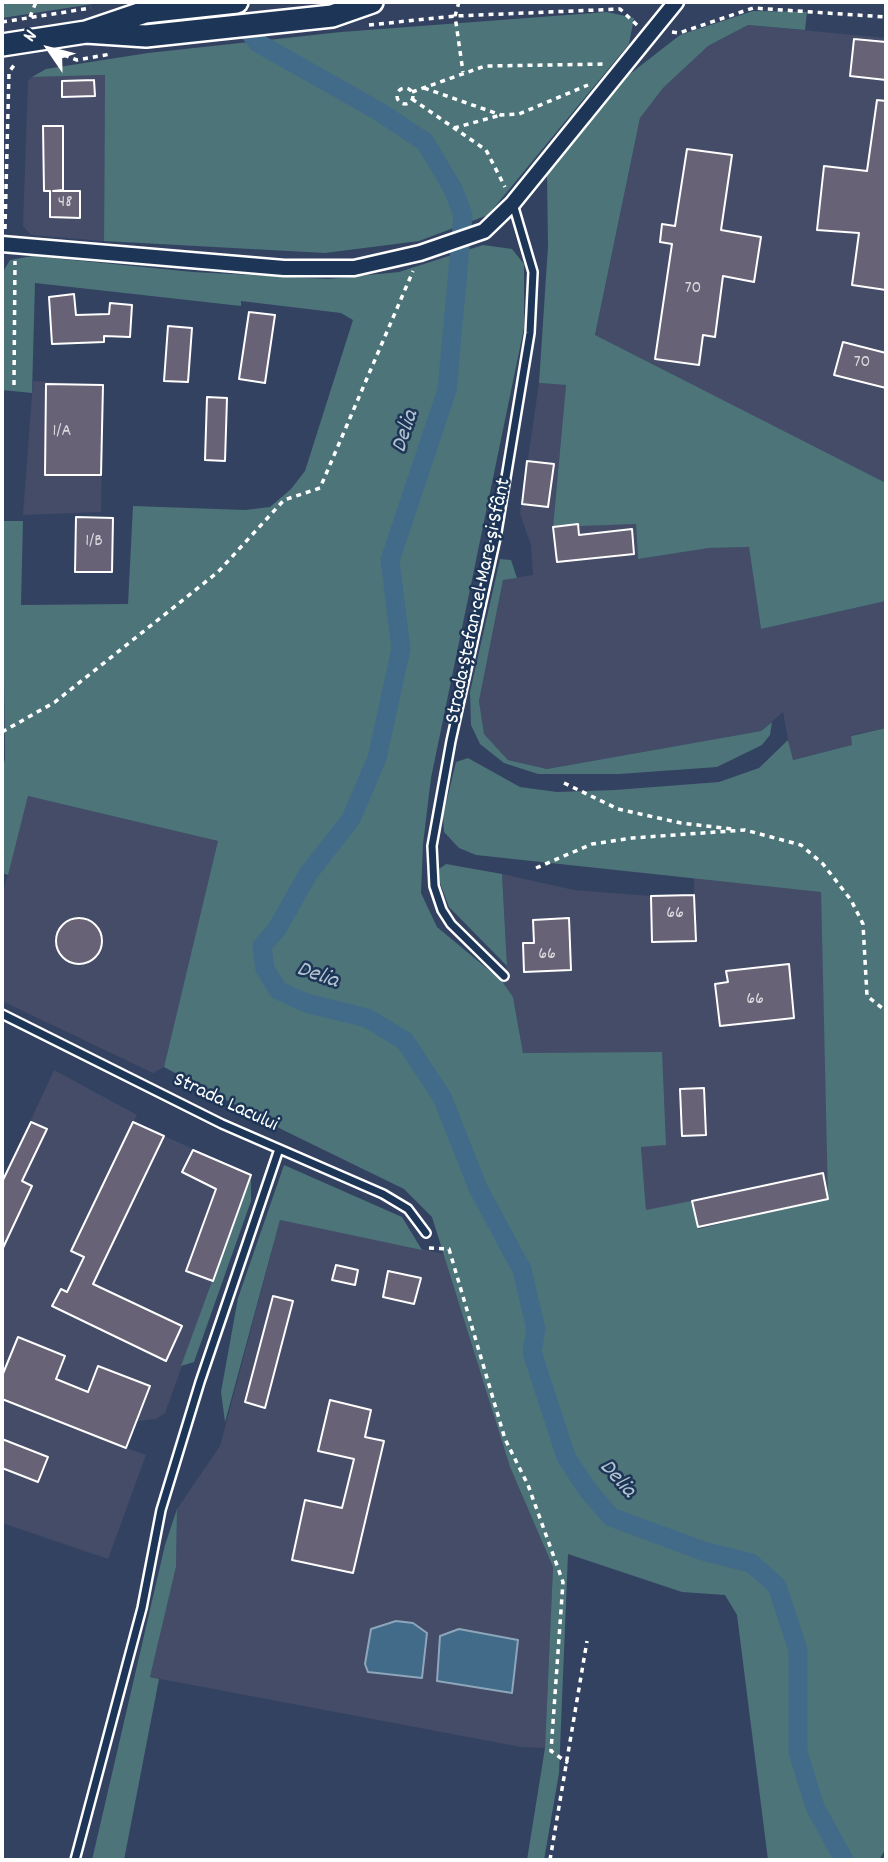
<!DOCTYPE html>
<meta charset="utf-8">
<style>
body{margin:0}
#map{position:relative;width:888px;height:1862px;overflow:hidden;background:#344261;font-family:Dekko,sans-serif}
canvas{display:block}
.frame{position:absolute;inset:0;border:4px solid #fff;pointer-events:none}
.north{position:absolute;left:14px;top:14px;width:70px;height:70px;-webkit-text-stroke:5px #1d3557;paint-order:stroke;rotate:305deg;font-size:19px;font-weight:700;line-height:28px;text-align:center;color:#fff}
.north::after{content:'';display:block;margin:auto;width:24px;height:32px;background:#fff;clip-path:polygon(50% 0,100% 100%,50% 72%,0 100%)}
</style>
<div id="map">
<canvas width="888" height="1862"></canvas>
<div class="frame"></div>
<div class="north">N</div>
</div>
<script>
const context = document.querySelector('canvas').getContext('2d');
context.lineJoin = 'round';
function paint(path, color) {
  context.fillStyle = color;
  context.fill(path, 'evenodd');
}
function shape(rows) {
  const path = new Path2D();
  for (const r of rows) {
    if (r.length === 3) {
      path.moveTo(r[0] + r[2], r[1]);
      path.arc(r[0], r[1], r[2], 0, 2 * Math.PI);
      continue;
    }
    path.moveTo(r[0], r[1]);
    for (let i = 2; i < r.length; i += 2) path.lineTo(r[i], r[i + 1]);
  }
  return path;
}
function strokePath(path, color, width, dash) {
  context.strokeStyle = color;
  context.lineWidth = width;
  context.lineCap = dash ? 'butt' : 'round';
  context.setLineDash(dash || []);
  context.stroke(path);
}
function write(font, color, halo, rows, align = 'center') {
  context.font = font + ' Dekko,sans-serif';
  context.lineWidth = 5;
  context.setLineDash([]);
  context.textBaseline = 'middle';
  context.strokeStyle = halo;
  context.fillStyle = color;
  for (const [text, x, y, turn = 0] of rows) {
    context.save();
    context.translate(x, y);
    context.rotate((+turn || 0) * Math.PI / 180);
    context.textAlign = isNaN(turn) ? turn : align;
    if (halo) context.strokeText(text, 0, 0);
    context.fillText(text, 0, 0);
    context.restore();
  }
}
paint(shape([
 [748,25,886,38,886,483,595,336,640,118,663,88,708,46],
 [105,75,104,241,31,235,23,226,28,81,32,77],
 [33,381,103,385,101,512,23,515],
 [539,383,566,385,553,526,636,524,638,559,709,548,749,547,761,629,886,601,886,728,851,735,853,745,792,760,783,712,761,731,547,769,508,760,484,734,479,701,503,580,533,575,531,545,520,514],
 [28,796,219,841,164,1067,153,1073,2,1001,2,896],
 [502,874,574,890,651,896,694,894,694,876,821,891,829,1198,697,1229,646,1210,641,1147,666,1144,523,1053,513,997,502,981,507,965],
 [54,1070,137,1115,133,1122,251,1175,165,1413,156,1419,137,1421,126,1448,146,1455,108,1559,2,1523,2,1408,6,1400,2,1399,2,1182],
 [280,1220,445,1254,510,1467,553,1567,545,1748,521,1747,150,1677,176,1567,177,1509,220,1446]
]), '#444c68');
paint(shape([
 [2,2,106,2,2,18],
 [753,11,807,12,805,30,748,25,708,46,663,88,640,118,595,335,886,483,886,601,761,629,749,547,709,548,638,559,636,524,553,527,566,385,539,383,548,247,547,174,630,74,680,35],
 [607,12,634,18,629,44,488,215,419,241,325,253,104,241,105,75,32,77,46,69,148,53,341,32],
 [483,245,512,249,524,264,524,328,431,778,423,844,421,893,437,927,502,981,513,997,523,1053,662,1052,666,1145,641,1147,646,1210,691,1201,698,1229,828,1198,821,892,476,855,459,848,444,832,443,816,456,762,468,758,520,787,557,792,615,790,719,782,759,768,788,740,793,760,852,745,851,736,886,728,886,1848,879,1860,768,1860,737,1615,725,1595,682,1592,568,1554,559,1773,544,1860,527,1860,545,1748,553,1567,510,1467,432,1217,404,1189,285,1131,164,1067,218,841,28,796,8,875,2,873,2,771,5,759,2,521,23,521,21,605,128,604,133,506,245,510,270,507,291,489,305,471,353,320,341,313,241,301,241,306,35,283,32,393,2,390,4,270,10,260,33,256,193,272,328,279,399,272],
 [500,559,511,560,517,578,503,580,479,701,484,734,508,760,547,769,761,731,772,722,770,735,762,745,717,767,619,774,538,774,504,763,480,744,471,725,470,692],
 [446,864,502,874,507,966,449,907,440,883,439,869],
 [284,1165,402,1217,422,1250,280,1220,225,1422,221,1392,238,1298],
 [251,1175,251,1201,194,1362,181,1366],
 [177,1509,176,1567,150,1677,159,1679,124,1860,92,1860,165,1545]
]), '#4c7479');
const water = shape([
 [396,1621,413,1623,427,1633,422,1678,368,1672,365,1664,371,1629,396,1621],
 [459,1629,518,1640,512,1693,437,1681,440,1636,459,1629]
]);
paint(water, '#426b8a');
strokePath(water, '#8ea6b9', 2);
strokePath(shape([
 [226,2,258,43,380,112,425,142,453,189,463,215,447,390,390,560,401,649,377,758,351,819,308,874,277,929,262,946,265,969,278,990,306,1003,367,1018,405,1041,442,1097,478,1188,522,1270,536,1329,532,1352,566,1457,587,1489,611,1517,703,1551,751,1563,777,1586,798,1650,798,1752,815,1807,844,1860]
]), '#426b8a', 19);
const building = shape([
 [854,39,886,42,886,80,850,76,854,39],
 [94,80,95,96,62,97,62,81,94,80],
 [877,100,886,101,886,290,852,285,859,233,817,230,824,166,867,171,877,100],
 [43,126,63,126,63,190,53,191,80,191,80,218,50,217,50,191,44,191,43,126],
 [687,149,732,155,721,230,761,237,754,282,723,276,715,337,703,335,699,365,655,359,672,244,660,242,662,224,675,226,687,149],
 [74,294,76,315,109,314,110,303,132,305,130,337,104,336,104,342,52,344,49,297,74,294],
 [249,312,275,315,265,383,239,379,249,312],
 [168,326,192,328,188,382,164,381,168,326],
 [843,342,886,353,886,388,834,375,843,342],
 [46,384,103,385,101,475,45,475,46,384],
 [207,397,227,398,225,461,205,460,207,397],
 [527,461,554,464,548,507,522,504,527,461],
 [76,517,113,518,112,572,75,572,76,517],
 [578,524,579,535,632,529,634,554,557,562,553,527,578,524],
 [694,895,696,941,652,942,651,896,694,895],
 [569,918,571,970,524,972,523,943,534,943,533,920,569,918],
 [79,941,23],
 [789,964,794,1018,720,1026,715,984,728,982,726,971,789,964],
 [704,1088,706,1135,682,1136,680,1089,704,1088],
 [31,1122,47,1129,22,1181,32,1186,2,1250,2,1182,31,1122],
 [133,1122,164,1136,93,1284,182,1326,166,1361,52,1306,61,1289,67,1292,84,1257,71,1251,133,1122],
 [193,1150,251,1175,213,1281,186,1271,216,1189,182,1172,193,1150],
 [823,1173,828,1199,698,1227,692,1201,823,1173],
 [336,1265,358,1270,355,1285,332,1280,336,1265],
 [388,1271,421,1278,414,1304,383,1297,388,1271],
 [273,1296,293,1301,265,1408,245,1402,273,1296],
 [18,1337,65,1356,56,1379,88,1392,98,1366,150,1386,126,1448,2,1399,2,1376,18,1337],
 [330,1400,371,1410,365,1437,384,1441,353,1573,292,1560,305,1500,342,1508,354,1459,318,1451,330,1400],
 [2,1439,48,1457,38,1482,2,1468,2,1439]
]);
paint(building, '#686277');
strokePath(building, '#fff', 2);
const lane = shape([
 [504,976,451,924,442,910,434,886,432,846,451,741,496,538,530,333,533,272,513,204],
 [2,1014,222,1124,383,1194,408,1209,426,1233],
 [75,1860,142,1608,161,1510,200,1382,279,1149]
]);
const street = shape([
 [2,244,284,268,354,268,420,253,484,231,513,203,676,2]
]);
const secondary = shape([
 [86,32,146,36,332,16,372,2],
 [2,45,86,32,145,12,237,2]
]);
strokePath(lane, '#fff', 12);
strokePath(street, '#fff', 19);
strokePath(secondary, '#fff', 26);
strokePath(shape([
 [459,2,455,16,463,72],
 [30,17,36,2],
 [2,22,91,8],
 [369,25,455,16,620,9,637,25],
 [672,32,679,33,753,8,886,17],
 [64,55,77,60,111,54],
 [424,88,501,115,519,114,588,85],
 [405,96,8],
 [412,92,485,66,606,64],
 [412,99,486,150,505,187],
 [454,128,501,115],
 [5,229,9,72,15,64],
 [14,385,15,261],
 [2,732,55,702,218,572,284,500,320,488,413,271],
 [564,783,618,809,681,823,732,829],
 [536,868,592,844,632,838,745,830,801,845,823,864,851,900,863,924,867,996,886,1011],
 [429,1248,449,1249,505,1439,528,1485,563,1582,551,1751,568,1763],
 [550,1860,587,1641]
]), '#fff', 3.5, [5, 5]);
strokePath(lane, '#1d3557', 7);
strokePath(street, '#1d3557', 14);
strokePath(secondary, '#1d3557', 21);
write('18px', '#d9d8dd', null, [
 ["48",65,204],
 ["70",693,290],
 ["70",862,364],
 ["1/A",62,433],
 ["1/B",94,543],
 ["66",675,915],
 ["66",547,956],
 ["66",755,1001]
]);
write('21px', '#fff', '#1d3557', [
 ["Strada Ștefan cel Mare și Sfânt",480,601,-78],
 ["Strada Lacului",225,1104,25]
]);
write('italic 23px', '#b3c4d0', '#1d3557', [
 ["Delia",407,432,-72],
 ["Delia",317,977,19],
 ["Delia",616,1480,48]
]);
</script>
